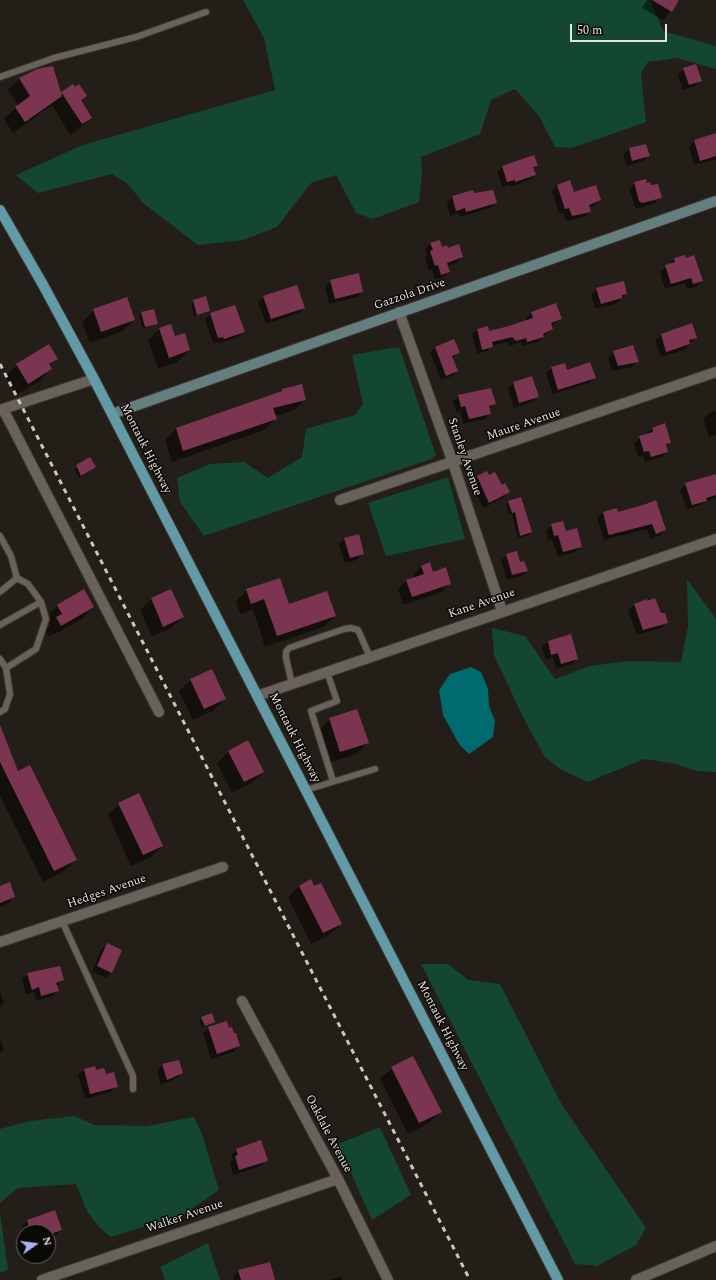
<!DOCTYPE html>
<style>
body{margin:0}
#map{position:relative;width:716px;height:1280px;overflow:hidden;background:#241e18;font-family:Spectral,serif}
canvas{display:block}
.north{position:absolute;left:16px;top:1224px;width:40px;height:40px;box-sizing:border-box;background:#0b0906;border:1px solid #63605c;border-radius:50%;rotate:76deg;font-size:11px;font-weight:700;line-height:16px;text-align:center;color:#e7e3de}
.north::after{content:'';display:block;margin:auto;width:14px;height:18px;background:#adaffb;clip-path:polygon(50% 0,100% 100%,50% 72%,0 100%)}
.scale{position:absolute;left:570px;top:24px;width:97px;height:18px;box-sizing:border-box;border:2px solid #e7e3de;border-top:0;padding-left:5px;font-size:12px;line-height:14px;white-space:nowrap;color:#e7e3de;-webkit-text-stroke:3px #0b0906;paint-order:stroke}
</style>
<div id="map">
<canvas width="716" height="1280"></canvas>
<div class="north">N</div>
<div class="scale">50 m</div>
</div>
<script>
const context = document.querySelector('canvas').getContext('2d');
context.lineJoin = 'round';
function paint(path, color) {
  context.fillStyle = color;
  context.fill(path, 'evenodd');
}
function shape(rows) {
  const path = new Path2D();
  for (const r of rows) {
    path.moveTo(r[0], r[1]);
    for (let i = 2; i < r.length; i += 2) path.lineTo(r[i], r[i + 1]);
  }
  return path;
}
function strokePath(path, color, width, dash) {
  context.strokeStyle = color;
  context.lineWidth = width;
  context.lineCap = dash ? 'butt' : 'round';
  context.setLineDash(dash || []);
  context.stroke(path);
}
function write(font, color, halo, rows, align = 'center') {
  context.font = font + ' Spectral,serif';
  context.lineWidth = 3;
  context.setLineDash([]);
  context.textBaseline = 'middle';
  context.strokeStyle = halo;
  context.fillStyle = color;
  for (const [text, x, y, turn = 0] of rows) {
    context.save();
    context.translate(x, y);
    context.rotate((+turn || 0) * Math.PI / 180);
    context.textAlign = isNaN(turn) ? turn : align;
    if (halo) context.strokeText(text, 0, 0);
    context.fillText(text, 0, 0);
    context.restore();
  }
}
paint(shape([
 [243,0,650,0,663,31,716,46,716,69,677,58,648,62,641,73,646,122,572,148,555,147,539,116,515,89,491,100,480,134,421,157,422,174,419,202,373,219,356,213,336,175,311,183,277,227,243,240,198,245,143,203,128,184,112,174,38,193,16,175,83,145,275,90,264,38],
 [399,347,436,455,431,459,204,536,180,502,177,478,210,464,244,462,268,478,302,457,306,429,355,415,363,404,352,355],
 [448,477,465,539,386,556,368,503],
 [687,579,716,619,716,772,697,771,672,763,644,759,588,782,560,769,544,756,521,713,494,655,492,628,525,636,555,679,590,666,629,661,681,662,688,627],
 [421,964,448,964,468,980,500,984,562,1105,646,1228,636,1245,597,1266,575,1264],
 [74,1116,95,1125,147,1126,194,1117,202,1134,219,1190,184,1214,111,1237,99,1227,87,1211,76,1184,18,1188,0,1203,0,1129,30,1121],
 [380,1127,411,1195,372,1220,338,1144],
 [0,1212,8,1270,0,1273],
 [208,1243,220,1280,165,1280,160,1267]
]), '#144732');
paint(shape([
 [471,667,481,672,488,689,489,706,495,721,493,737,469,754,459,744,443,715,439,690,450,674]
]), '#006b6f');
paint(shape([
 [647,0,678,0,671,11,663,20,642,8],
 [684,69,701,80,695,86,683,90,678,74],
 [37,70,61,94,62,93,85,96,80,101,91,118,79,129,70,135,52,105,13,133,4,119,18,106,8,90,19,79],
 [716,134,716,159,694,165,689,147,694,141],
 [646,145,648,156,643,161,627,166,623,155,629,149],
 [537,165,533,169,535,175,529,180,510,187,509,185,502,187,497,172,502,167],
 [635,183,646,184,660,198,655,203,636,209,629,189],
 [557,185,573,193,600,200,594,206,588,208,590,212,584,217,566,221,563,213,559,214,552,191],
 [473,191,474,194,496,203,490,208,460,217,459,213,450,216,447,203,452,197],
 [431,243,448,249,462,257,457,263,447,266,449,272,443,277,435,280,432,270,429,271,425,258,427,255,425,249],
 [675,259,702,281,696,287,687,289,685,283,665,289,660,272],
 [331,281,362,292,357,297,329,304,325,287],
 [597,289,626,293,616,304,595,309,591,294],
 [264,297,304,307,299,313,266,324,258,302],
 [205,298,208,311,194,316,191,304],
 [94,310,134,320,123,331,90,343,82,322],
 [142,313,157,323,143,329,139,316],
 [531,313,561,319,551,326,552,328,538,342,522,346,521,342,510,346,507,342,492,346,487,351,477,354,472,334,477,329,487,327,488,332,527,321,526,318],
 [211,314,244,332,238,337,218,344,218,342,213,343,205,319],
 [159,329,189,350,177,362,158,368,148,340],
 [673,331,695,338,684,350,661,357,655,341,661,335],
 [454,340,459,353,452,358,457,371,452,376,441,380,430,352,435,348],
 [614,352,637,362,632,367,612,371,608,358],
 [57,359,49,366,51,369,40,381,16,395,5,376,17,365],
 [551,368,566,371,594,377,589,383,553,394,546,374],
 [531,377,538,396,532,402,514,408,508,389,513,383],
 [282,390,305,400,293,411,275,416,276,419,264,430,172,462,165,440,176,429,279,393],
 [459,396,495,404,489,409,490,413,485,419,463,424,460,411,456,412,453,401],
 [716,411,716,435,709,437,703,419,709,413],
 [652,429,670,442,666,447,667,452,662,457,645,462,643,456,638,457,634,443],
 [90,458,95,467,79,478,74,469],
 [486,472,489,477,508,492,503,498,483,508,472,483],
 [716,475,716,498,687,510,680,490,686,484],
 [656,501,665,530,660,536,650,539,647,529,604,540,597,518,603,513,616,509,617,513],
 [509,502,531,532,529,535,518,538,512,514,509,515,506,504],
 [552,525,565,532,581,546,575,552,558,557,552,540,548,541,546,531],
 [345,539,363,554,357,560,345,563,339,544],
 [507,555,527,571,522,576,507,580,501,560],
 [421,566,450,583,442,592,403,605,398,589,406,581,414,578,413,575],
 [171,590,183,617,171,628,152,637,140,610,151,599],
 [247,590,288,605,335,616,323,627,265,647,253,610,240,614,236,601],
 [646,600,666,623,661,628,637,635,628,610,634,605],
 [58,605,93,607,82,619,49,637,45,629,50,624,46,617],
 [570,635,577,659,572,664,556,669,553,658,546,660,542,647,548,642],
 [191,680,225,699,213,711,193,720,179,691],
 [330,719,367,743,356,754,329,763,318,731],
 [0,727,18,772,76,860,64,871,43,882,0,796],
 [229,751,263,772,251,783,232,793,217,763],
 [119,804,162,846,151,857,131,866,108,815],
 [299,886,314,888,341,924,329,935,311,944,288,898],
 [0,887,14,897,9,903,0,907],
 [107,944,111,972,106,978,92,972,101,950],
 [28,974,63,980,56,986,58,990,52,996,36,1001,34,992,26,995,22,979],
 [0,992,4,1003,0,1006],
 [202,1018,214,1022,202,1028,199,1020],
 [209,1028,228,1029,239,1046,233,1052,211,1059,203,1033],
 [0,1038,4,1050,0,1053],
 [179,1062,182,1073,177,1078,161,1085,157,1071,162,1065],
 [94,1067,95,1071,106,1075,117,1086,111,1092,85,1099,78,1075,84,1070],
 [392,1068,440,1112,429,1123,408,1134,380,1079],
 [237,1150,267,1160,261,1166,233,1175,230,1163,233,1160,231,1155],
 [28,1221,61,1230,55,1236,48,1238,48,1232,24,1232,24,1245,20,1233,23,1230,22,1226],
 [239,1271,274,1280,234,1280,233,1277],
 [341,1276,342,1280,330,1280]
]), '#0007');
paint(shape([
 [652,0,679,0,672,12],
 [696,64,702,81,689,85,683,68],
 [53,66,62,96,25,122,15,107,30,96,19,78,37,69],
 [73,84,75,87,79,84,87,96,81,100,92,118,82,124,61,92],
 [716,133,716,156,700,161,694,140],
 [646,144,650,156,632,161,629,148],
 [534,155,538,166,533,167,536,175,515,182,515,180,507,182,502,166],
 [646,179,647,183,650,182,651,185,658,184,662,198,642,203,639,201,634,182],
 [570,180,574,192,596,185,601,200,589,205,591,212,572,216,569,208,565,209,557,185],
 [473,190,474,193,493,190,497,203,466,212,465,208,456,211,452,196],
 [440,240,442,247,447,245,448,248,459,244,463,257,447,263,450,272,441,275,438,265,435,266,430,251,433,250,430,243],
 [685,255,686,258,694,255,703,281,693,284,691,278,671,284,665,265,675,262,674,258],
 [359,273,363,292,335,299,330,280],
 [624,281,627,294,622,295,622,298,601,304,596,288],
 [297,285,305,308,271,319,263,296],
 [206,296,210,311,197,315,193,300],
 [127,297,135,320,101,332,93,309],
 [556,303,562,319,551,323,553,329,543,334,544,337,527,342,526,338,516,341,512,337,492,342,493,347,482,350,477,329,488,326,489,331,509,326,533,318,531,312],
 [235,305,245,332,224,339,223,337,218,338,210,313],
 [154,309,158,324,145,327,141,312],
 [692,323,697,338,689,340,690,344,666,352,661,334],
 [171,324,175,336,185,333,190,350,169,358,159,328],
 [454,339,460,353,452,356,458,371,446,376,435,347],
 [49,344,58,359,49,364,52,369,28,384,16,364],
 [633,345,639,362,618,366,613,351],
 [590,362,596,378,558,390,551,367,565,363,567,370],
 [532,376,539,397,519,403,513,382],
 [302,384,306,400,273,408,277,419,183,451,176,428,282,391,282,389],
 [491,388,496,404,489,406,491,414,469,419,465,406,461,407,458,395],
 [665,423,671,443,666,444,668,452,651,457,649,451,644,452,639,436,653,432,652,428],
 [90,457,96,467,81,476,76,465],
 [487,471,489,475,495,472,502,485,505,483,510,492,489,503,477,476],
 [716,474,716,495,706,498,707,501,692,505,685,483],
 [521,497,532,532,520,536,515,512,512,513,508,501],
 [656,500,666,530,656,534,652,524,609,535,608,533,603,512,617,508,618,512,646,504],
 [563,521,566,531,577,528,582,547,563,552,558,535,554,536,551,524],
 [359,534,364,554,350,558,344,538],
 [517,551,520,562,524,561,528,571,512,575,506,554],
 [430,562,433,572,446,567,451,584,412,597,406,580,424,574,421,566],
 [280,578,289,604,327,591,336,616,277,636,264,599,251,604,246,589],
 [84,589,94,607,61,626,56,617,62,614,57,605],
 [171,589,184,617,163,627,151,598],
 [655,598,661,613,665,613,668,623,643,630,634,604,647,599,647,601],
 [571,634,578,659,561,664,558,653,551,655,548,641],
 [212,669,226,699,204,709,190,679],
 [357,709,369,743,340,752,329,718],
 [0,725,18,771,30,765,77,860,54,871,0,762],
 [248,740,264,772,244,782,228,751],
 [139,793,163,846,143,855,118,803],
 [311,879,314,886,321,883,342,924,323,933,299,886],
 [10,882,15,897,0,903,0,886],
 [107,943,122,950,112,973,97,966],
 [60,966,64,980,56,983,59,991,41,996,39,987,32,990,27,973],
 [212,1013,215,1022,205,1026,201,1017],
 [227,1021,229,1028,232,1027,234,1033,236,1033,240,1046,217,1054,208,1027],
 [413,1056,442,1112,419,1123,391,1067],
 [179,1060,183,1073,167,1080,162,1064],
 [95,1066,96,1070,104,1068,106,1074,114,1072,118,1087,90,1094,84,1069],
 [261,1140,268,1161,239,1170,235,1156,238,1155,236,1149],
 [55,1210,62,1230,48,1235,48,1232,31,1232,27,1220],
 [270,1262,275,1280,241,1280,238,1270]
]), '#7b3551');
const lane = shape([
 [0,77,54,58,136,37,206,12],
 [0,536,11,556,17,578,0,592],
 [0,625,41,602],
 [0,659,6,668,10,694,5,709,0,712],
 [6,668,36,649,46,619,41,602,28,584,17,578],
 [327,672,337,701,311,711,333,781],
 [292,684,286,658,286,652,289,648,344,629,351,628,358,630,370,657],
 [306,790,375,769],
 [62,921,133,1076,133,1089]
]);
const street = shape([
 [399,312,453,463,502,611],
 [3,409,159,712],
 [0,410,94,379],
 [340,500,716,372],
 [257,696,716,539],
 [0,942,223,867],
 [242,1001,338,1179,388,1280],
 [42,1280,338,1179],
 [636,1280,716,1246]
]);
const secondary = shape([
 [112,414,716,201]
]);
const primary = shape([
 [0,210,42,283,94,379,558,1280]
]);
strokePath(lane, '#3d3834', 8);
strokePath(street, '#3d3834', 12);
strokePath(secondary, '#3d3834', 12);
strokePath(primary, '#3d3834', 12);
strokePath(lane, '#69625a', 6);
strokePath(street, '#69625a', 10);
strokePath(secondary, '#657e80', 10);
strokePath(primary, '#629aa5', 10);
strokePath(shape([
 [0,364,470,1280]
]), '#cac5c0', 3, [5, 5]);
write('12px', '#e7e3de', '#0b0906', [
 ["Gazzola Drive",410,295,-19],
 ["Maure Avenue",524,425,-19],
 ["Montauk Highway",145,449,63],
 ["Stanley Avenue",464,457,71],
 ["Kane Avenue",482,604,-19],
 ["Montauk Highway",294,738,63],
 ["Hedges Avenue",107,892,-19],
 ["Montauk Highway",442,1026,63],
 ["Oakdale Avenue",328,1134,62],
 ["Walker Avenue",185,1217,-19]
]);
</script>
